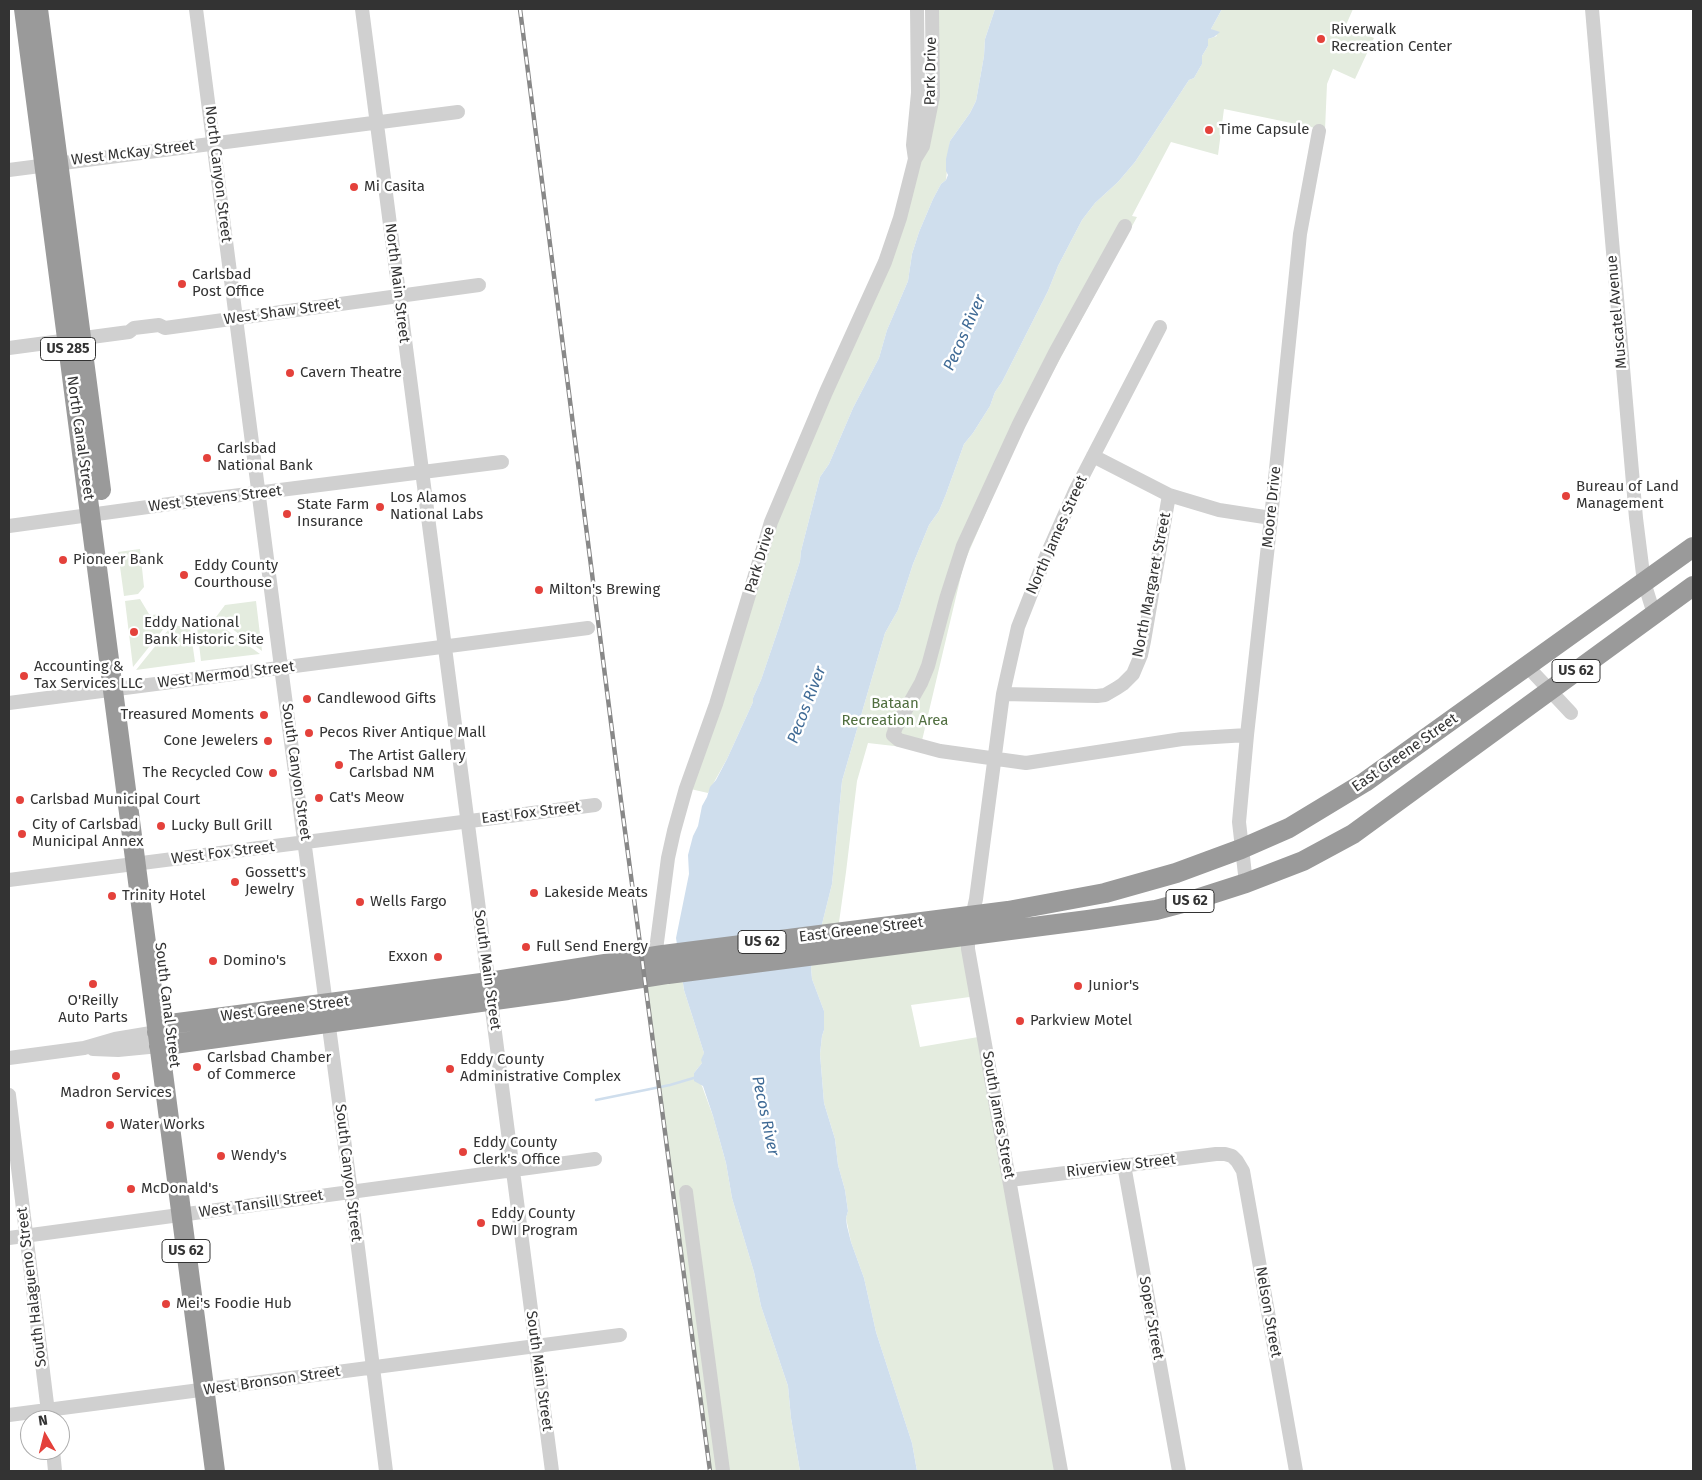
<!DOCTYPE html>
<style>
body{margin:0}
#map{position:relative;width:1702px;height:1480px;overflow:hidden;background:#fff;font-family:"Fira Sans",sans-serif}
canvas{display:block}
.frame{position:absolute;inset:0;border:10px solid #333;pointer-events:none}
.north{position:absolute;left:20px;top:1410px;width:50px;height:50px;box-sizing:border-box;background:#fff;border:1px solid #adadad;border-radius:50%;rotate:352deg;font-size:14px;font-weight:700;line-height:20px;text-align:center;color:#333}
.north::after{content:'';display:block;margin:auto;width:18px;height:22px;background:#e4413b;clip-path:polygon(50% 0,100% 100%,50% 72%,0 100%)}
</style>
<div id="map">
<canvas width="1702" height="1480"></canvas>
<div class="frame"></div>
<div class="north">N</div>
</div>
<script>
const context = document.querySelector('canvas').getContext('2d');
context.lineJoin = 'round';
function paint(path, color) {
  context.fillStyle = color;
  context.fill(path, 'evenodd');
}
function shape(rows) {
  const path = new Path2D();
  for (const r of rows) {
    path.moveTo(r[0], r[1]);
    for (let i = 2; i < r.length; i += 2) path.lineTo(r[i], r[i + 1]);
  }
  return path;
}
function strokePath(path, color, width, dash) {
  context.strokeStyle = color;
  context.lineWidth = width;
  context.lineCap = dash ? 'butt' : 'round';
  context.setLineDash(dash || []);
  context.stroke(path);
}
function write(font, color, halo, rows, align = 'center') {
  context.font = font + ' "Fira Sans",sans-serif';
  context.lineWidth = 5;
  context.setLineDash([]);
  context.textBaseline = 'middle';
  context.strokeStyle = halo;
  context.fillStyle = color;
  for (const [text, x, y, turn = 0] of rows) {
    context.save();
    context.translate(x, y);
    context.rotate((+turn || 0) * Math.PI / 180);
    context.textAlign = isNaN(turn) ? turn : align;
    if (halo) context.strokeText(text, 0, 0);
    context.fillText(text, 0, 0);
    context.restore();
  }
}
paint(shape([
 [932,9,995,9,985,39,984,56,976,101,970,113,950,141,946,180,941,184,933,199,919,232,912,254,908,281,887,330,879,358,853,408,829,464,820,477,801,551,800,561,779,627,761,680,753,698,753,702,727,759,708,793,686,788,759,567,876,285,923,146],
 [1222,9,1353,9,1346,25,1374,38,1355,79,1333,69,1327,84,1325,130,1224,109,1218,155,1171,142,1132,216,1137,217,1023,427,964,563,920,749,868,743,857,781,846,872,835,951,968,935,977,996,911,1005,920,1047,984,1036,1061,1471,917,1471,912,1443,876,1332,864,1278,851,1242,846,1218,848,1211,845,1190,838,1165,835,1139,824,1103,820,1054,822,1036,824,1030,824,1011,812,979,811,968,832,884,842,781,885,633,898,610,913,564,929,525,939,511,946,494,964,444,973,433,990,406,995,392,1002,382,1048,291,1058,266,1082,220,1095,203,1118,182,1135,162,1189,80,1194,78,1202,64,1202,56,1208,46,1208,39,1217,36,1211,29],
 [140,549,144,587,138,594,124,596,118,552],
 [140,599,149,614,152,615,160,614,169,622,133,667,125,601],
 [256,601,262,651,216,617,225,605],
 [213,620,260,654,201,661,197,627,205,625],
 [173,624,182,627,190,627,195,662,136,670],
 [681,972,684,990,704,1053,702,1063,694,1073,702,1086,713,1116,726,1163,732,1198,754,1272,761,1306,788,1386,791,1418,800,1471,710,1471,645,977]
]), '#e4ecdf');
paint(shape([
 [995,9,1222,9,1211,29,1220,32,1214,37,1208,39,1208,46,1202,56,1202,64,1194,78,1189,80,1135,162,1118,182,1095,203,1082,220,1058,266,1048,291,1002,382,995,392,990,406,973,433,964,444,946,494,939,511,929,525,913,564,898,610,885,633,842,781,832,884,811,968,812,979,824,1011,824,1030,822,1036,820,1054,824,1103,835,1139,838,1165,845,1190,848,1211,846,1218,847,1226,851,1242,864,1278,876,1332,912,1443,917,1471,800,1471,791,1418,788,1386,761,1306,754,1272,732,1198,726,1163,713,1116,703,1086,694,1081,694,1073,702,1063,701,1060,704,1053,684,990,676,938,689,874,688,855,693,836,698,826,702,806,707,797,710,787,716,780,727,759,753,702,753,698,761,680,779,627,800,561,801,551,820,477,829,464,853,408,879,358,887,330,908,281,912,254,919,232,933,199,941,184,946,180,948,175,946,171,946,159,950,141,970,113,976,101,984,56,985,39]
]), '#cfdeed');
strokePath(shape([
 [596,1100,670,1085,697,1077]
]), '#cfdeed', 2.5);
strokePath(shape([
 [196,9,281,667,351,1192,386,1471],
 [362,9,552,1471],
 [1592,9,1636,518,1644,582,1654,614],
 [915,159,913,145,918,93,917,9],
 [9,170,458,112],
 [1125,226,1055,353,1019,424,963,546,946,599,928,666,921,683,896,727,893,735,899,740,940,751,1026,763,1182,739,1247,735],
 [9,348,129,332,134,328,159,325,165,328,479,285],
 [1093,456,1169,495,1219,510,1271,518],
 [9,526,177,503,502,462],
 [1527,666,1571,713],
 [1003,694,1097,696,1105,695,1117,688,1123,684,1133,674,1141,655,1144,641,1169,495],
 [9,703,588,628],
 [9,880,595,805],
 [1246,883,1239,822,1247,735,1271,518,1300,234,1319,131],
 [654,965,668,858,674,831,686,788,716,704,771,522,826,392,885,262,900,218,915,159,923,146,933,96,932,9],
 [93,1049,118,1050,159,1046],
 [9,1058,84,1048,115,1039,157,1032],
 [9,1095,49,1420],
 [1124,1165,1179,1471],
 [1010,1180,1216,1154,1225,1154,1232,1156,1237,1161,1243,1171,1296,1471],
 [686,1192,723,1471],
 [9,1238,595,1159],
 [9,1415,620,1335],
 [53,1450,55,1471],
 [1061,1471,968,949,968,935,976,899,1003,694,1018,627,1044,561,1075,491,1160,327]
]), '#d0d0d0', 14);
strokePath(shape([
 [24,9,215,1471],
 [38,9,101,490],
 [157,1032,170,1024,489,982,663,955,1008,911,1105,893,1176,873,1241,849,1289,828,1365,782,1693,547],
 [159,1046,568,990,668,974,1088,920,1156,910,1190,901,1246,883,1303,861,1353,834,1693,586]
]), '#9a9a9a', 20);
const rail = shape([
 [520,9,621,801,710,1471]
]);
strokePath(rail, '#888', 4.5);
strokePath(rail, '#fff', 2.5, [8]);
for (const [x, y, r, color] of [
 [1321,39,5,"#e4413b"],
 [1209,130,5,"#e4413b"],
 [354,187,5,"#e4413b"],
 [182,284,5,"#e4413b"],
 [290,373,5,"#e4413b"],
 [207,458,5,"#e4413b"],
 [1566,496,5,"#e4413b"],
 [380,507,5,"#e4413b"],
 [287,514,5,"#e4413b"],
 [63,560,5,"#e4413b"],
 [184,575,5,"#e4413b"],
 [539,590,5,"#e4413b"],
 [134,632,5,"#e4413b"],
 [24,676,5,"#e4413b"],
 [307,699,5,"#e4413b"],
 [264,715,5,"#e4413b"],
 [309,733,5,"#e4413b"],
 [268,741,5,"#e4413b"],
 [339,765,5,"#e4413b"],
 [273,773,5,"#e4413b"],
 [319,798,5,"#e4413b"],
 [20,800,5,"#e4413b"],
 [161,826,5,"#e4413b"],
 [22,834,5,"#e4413b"],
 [235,882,5,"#e4413b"],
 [534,893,5,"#e4413b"],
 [112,896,5,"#e4413b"],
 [360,902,5,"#e4413b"],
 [526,947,5,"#e4413b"],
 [438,957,5,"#e4413b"],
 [213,961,5,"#e4413b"],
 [93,984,5,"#e4413b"],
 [1078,986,5,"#e4413b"],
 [1020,1021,5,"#e4413b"],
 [197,1067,5,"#e4413b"],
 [450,1069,5,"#e4413b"],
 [116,1076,5,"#e4413b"],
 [110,1125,5,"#e4413b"],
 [463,1152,5,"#e4413b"],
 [221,1156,5,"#e4413b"],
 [131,1189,5,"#e4413b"],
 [481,1223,5,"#e4413b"],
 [166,1304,5,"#e4413b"]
]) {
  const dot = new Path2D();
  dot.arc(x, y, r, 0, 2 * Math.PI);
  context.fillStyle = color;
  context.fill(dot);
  strokePath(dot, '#fff', 2);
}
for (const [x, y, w] of [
 [68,349,55],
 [1576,671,48],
 [1190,901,48],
 [762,942,48],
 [186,1251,48]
]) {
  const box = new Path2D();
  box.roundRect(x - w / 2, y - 11.5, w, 23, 4);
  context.fillStyle = '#fff';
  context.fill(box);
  strokePath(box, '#333', 1);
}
write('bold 14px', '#333', null, [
 ["US 285",68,349],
 ["US 62",1576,671],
 ["US 62",1190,901],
 ["US 62",762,942],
 ["US 62",186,1251]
]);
write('15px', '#333', '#fff', [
 ["Riverwalk",1331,30],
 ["Recreation Center",1331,47],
 ["Time Capsule",1219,130],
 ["Mi Casita",364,187],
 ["Carlsbad",192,275],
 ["Post Office",192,292],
 ["Cavern Theatre",300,373],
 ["Carlsbad",217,449],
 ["National Bank",217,466],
 ["Bureau of Land",1576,487],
 ["Management",1576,504],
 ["Los Alamos",390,498],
 ["National Labs",390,515],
 ["State Farm",297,505],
 ["Insurance",297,522],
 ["Pioneer Bank",73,560],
 ["Eddy County",194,566],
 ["Courthouse",194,583],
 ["Milton's Brewing",549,590],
 ["Eddy National",144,623],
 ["Bank Historic Site",144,640],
 ["Accounting &",34,667],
 ["Tax Services LLC",34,684],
 ["Candlewood Gifts",317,699],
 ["Treasured Moments",254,715,"right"],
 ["Pecos River Antique Mall",319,733],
 ["Cone Jewelers",258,741,"right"],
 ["The Artist Gallery",349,756],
 ["Carlsbad NM",349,773],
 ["The Recycled Cow",263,773,"right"],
 ["Cat's Meow",329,798],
 ["Carlsbad Municipal Court",30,800],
 ["City of Carlsbad",32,825],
 ["Municipal Annex",32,842],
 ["Lucky Bull Grill",171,826],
 ["Gossett's",245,873],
 ["Jewelry",245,890],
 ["Lakeside Meats",544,893],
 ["Trinity Hotel",122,896],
 ["Wells Fargo",370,902],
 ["Full Send Energy",536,947],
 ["Exxon",428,957,"right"],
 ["Domino's",223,961],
 ["Junior's",1088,986],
 ["O'Reilly",93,1001,"center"],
 ["Auto Parts",93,1018,"center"],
 ["Parkview Motel",1030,1021],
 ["Carlsbad Chamber",207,1058],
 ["of Commerce",207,1075],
 ["Eddy County",460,1060],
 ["Administrative Complex",460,1077],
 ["Madron Services",116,1093,"center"],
 ["Water Works",120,1125],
 ["Eddy County",473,1143],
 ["Clerk's Office",473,1160],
 ["Wendy's",231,1156],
 ["McDonald's",141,1189],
 ["Eddy County",491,1214],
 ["DWI Program",491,1231],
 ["Mei's Foodie Hub",176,1304]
], 'left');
write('15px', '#333', '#fff', [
 ["Park Drive",931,71,-89],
 ["West McKay Street",133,153,-7],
 ["North Canyon Street",218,174,83],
 ["North Main Street",397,283,83],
 ["West Shaw Street",282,312,-8],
 ["Muscatel Avenue",1617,312,-95],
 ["North Canal Street",80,438,82],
 ["West Stevens Street",215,499,-7],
 ["Moore Drive",1272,507,-84],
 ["North James Street",1057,535,-66],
 ["Park Drive",760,560,-73],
 ["North Margaret Street",1152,585,-79],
 ["West Mermod Street",226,675,-7],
 ["East Greene Street",1405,753,-35],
 ["South Canyon Street",296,772,82],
 ["East Fox Street",531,813,-7],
 ["West Fox Street",223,853,-7],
 ["East Greene Street",861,930,-7],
 ["South Main Street",487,970,82],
 ["South Canal Street",167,1005,83],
 ["West Greene Street",285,1009,-7],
 ["South James Street",998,1115,80],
 ["Riverview Street",1121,1166,-7],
 ["South Canyon Street",348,1173,83],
 ["West Tansill Street",261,1204,-8],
 ["South Halagueno Street",32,1287,-97],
 ["Nelson Street",1268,1312,80],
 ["Soper Street",1151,1318,80],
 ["South Main Street",539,1371,82],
 ["West Bronson Street",272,1381,-8]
]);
write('15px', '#516f40', '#fff', [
 ["Bataan",895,704],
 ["Recreation Area",895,721]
]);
write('italic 16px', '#406b96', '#fff', [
 ["Pecos River",965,333,-66],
 ["Pecos River",807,705,-69],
 ["Pecos River",765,1116,78]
]);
</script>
